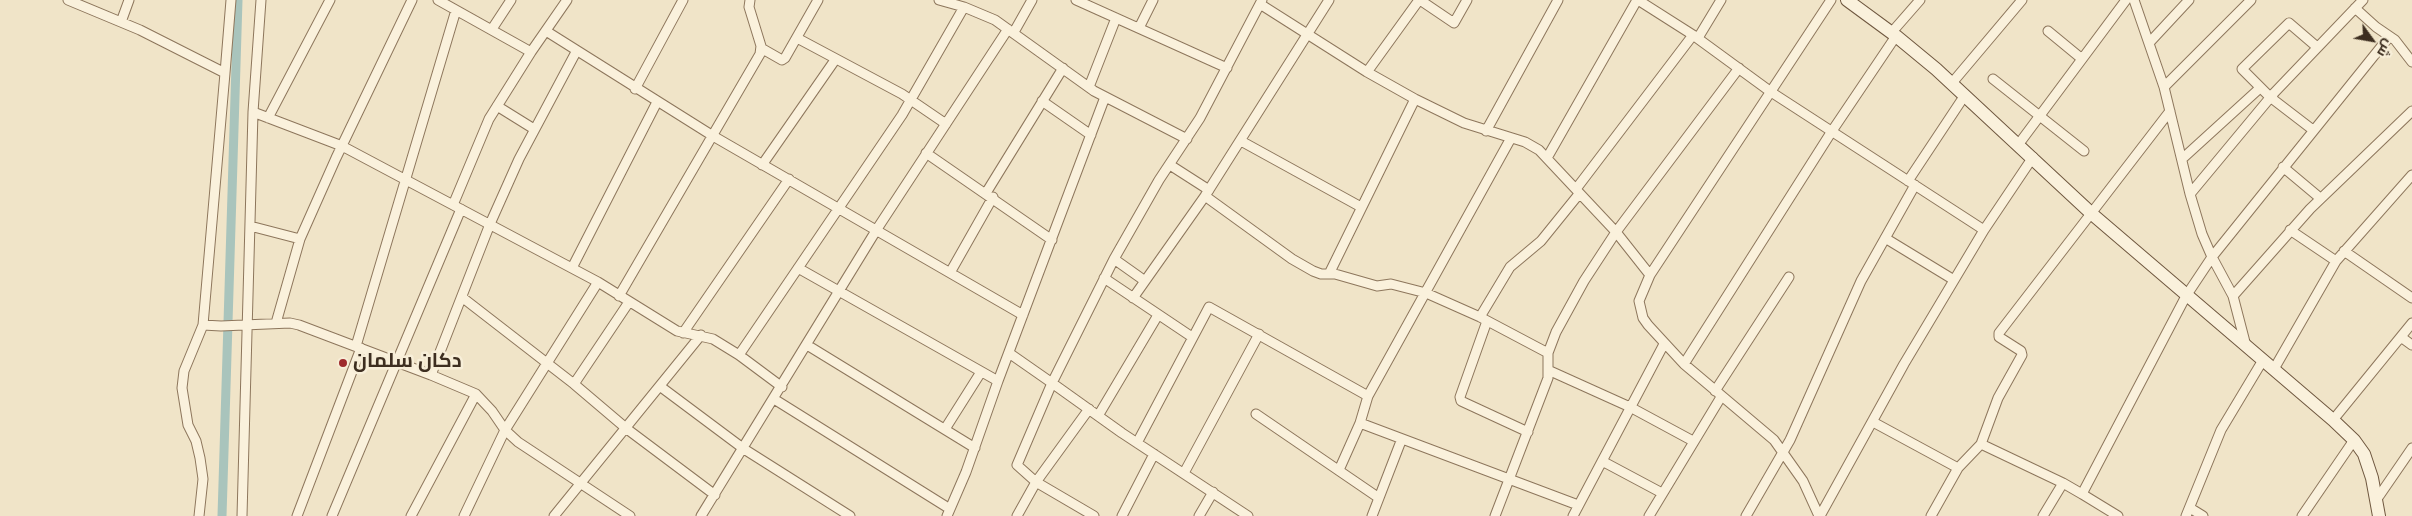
<!DOCTYPE html>
<meta charset="utf-8">
<style>
body{margin:0}
#map{position:relative;width:2412px;height:516px;overflow:hidden;background:#f0e4c8;font-family:Spectral,Cairo,serif}
canvas{display:block}
.north{position:absolute;left:2347px;top:15px;width:50px;height:50px;-webkit-text-stroke:4px #f7eed8;paint-order:stroke;rotate:122deg;font-size:14px;font-weight:700;line-height:20px;text-align:center;color:#3d2e20}
.north::after{content:'';display:block;margin:auto;width:18px;height:22px;background:#3d2e20;clip-path:polygon(50% 0,100% 100%,50% 72%,0 100%)}
</style>
<div id="map">
<canvas width="2412" height="516"></canvas>
<div class="north">ش</div>
</div>
<script>
const context = document.querySelector('canvas').getContext('2d');
context.lineJoin = 'round';
function shape(rows) {
  const path = new Path2D();
  for (const r of rows) {
    path.moveTo(r[0], r[1]);
    for (let i = 2; i < r.length; i += 2) path.lineTo(r[i], r[i + 1]);
  }
  return path;
}
function strokePath(path, color, width, dash) {
  context.strokeStyle = color;
  context.lineWidth = width;
  context.lineCap = dash ? 'butt' : 'round';
  context.setLineDash(dash || []);
  context.stroke(path);
}
function write(font, color, halo, rows, align = 'center') {
  context.font = font + ' Spectral,Cairo,serif';
  context.lineWidth = 5;
  context.setLineDash([]);
  context.textBaseline = 'middle';
  context.strokeStyle = halo;
  context.fillStyle = color;
  for (const [text, x, y, turn = 0] of rows) {
    context.save();
    context.translate(x, y);
    context.rotate((+turn || 0) * Math.PI / 180);
    context.textAlign = isNaN(turn) ? turn : align;
    if (halo) context.strokeText(text, 0, 0);
    context.fillText(text, 0, 0);
    context.restore();
  }
}
strokePath(shape([
 [222,516,238,0]
]), '#a9c4bc', 9);
const street = shape([
 [68,0,140,30,225,73,203,325,221,326,290,323,299,325,431,375,476,394,492,411,505,430,518,442,630,516],
 [438,0,531,52,567,0],
 [939,0,964,7,995,20,1094,91,1187,139],
 [1076,0,1227,68],
 [1420,0,1454,23,1467,0],
 [1638,0,1693,35,1771,92,1984,230],
 [2134,0,2164,87,2190,194,2202,234,2212,257,2233,296,2246,346],
 [1260,4,1367,72,1415,99,1464,123,1525,142,1539,150,1616,232,1650,275,1639,301,1643,318,1648,325,1684,364,1774,440,1803,481,1819,516],
 [2355,8,2376,27,2395,40,2412,62],
 [121,22,129,0],
 [1139,28,1153,0],
 [492,29,511,0],
 [546,31,713,136,1023,315],
 [2048,31,2082,59],
 [1014,32,1032,0],
 [1892,32,1920,0],
 [797,38,902,94,946,124],
 [1698,38,1721,0],
 [2149,43,2189,0],
 [761,48,782,60,785,58,818,0],
 [1367,72,1419,0],
 [225,73,231,0],
 [1993,79,2084,151],
 [1952,83,2022,0],
 [1089,87,1116,18],
 [2164,87,2251,0],
 [635,89,683,0],
 [1042,101,1091,135],
 [497,106,534,129],
 [253,112,342,146,598,282,677,331,713,339,739,355,782,387],
 [268,118,330,0],
 [2313,130,2270,97,2242,69,2289,23,2317,47],
 [1486,131,1558,0],
 [1241,141,1361,207],
 [2018,145,2126,0],
 [926,153,1052,240],
 [1547,158,1637,0],
 [2182,159,2260,88],
 [762,165,835,60],
 [1170,165,1209,190],
 [2283,167,2320,198],
 [1908,181,1965,95],
 [1576,189,1693,35],
 [986,193,1063,68],
 [2190,194,2274,93,2363,0],
 [1205,196,1292,259,1313,271,1321,274,1335,274,1377,286,1391,284,1426,293,1480,317,1548,353],
 [453,205,489,119,531,52],
 [250,226,300,239],
 [2290,230,2336,261],
 [1885,238,1954,280],
 [2344,251,2412,298],
 [1114,259,1145,281],
 [572,268,657,102],
 [798,268,998,381],
 [951,271,993,197],
 [1329,274,1415,99],
 [1650,275,1831,0],
 [1104,278,1192,337],
 [619,296,760,54,761,46,749,7,750,0],
 [2233,296,2310,209,2412,111],
 [463,298,574,384,627,429,715,495],
 [1133,298,1205,196,1329,0],
 [1480,317,1510,267,1541,241,1579,194],
 [1487,321,1460,397,1461,401,1528,432],
 [276,323,300,239,336,158,412,0],
 [683,333,789,179],
 [2401,337,2412,345],
 [807,345,975,448],
 [356,346,456,10],
 [1009,353,1052,383,1017,465,1036,482,1094,516],
 [739,355,902,115,964,7],
 [1684,364,1832,131,1896,36],
 [2274,369,2336,261,2412,175],
 [1548,370,1630,407,1693,441],
 [431,375,490,224,519,159,576,52],
 [574,384,629,302],
 [661,387,744,449,850,516],
 [1715,391,1789,277],
 [1368,396,1360,423,1578,505],
 [774,399,950,509],
 [1256,414,1379,498],
 [1098,416,1158,315],
 [2333,420,2412,323],
 [1873,422,1958,468],
 [945,429,981,372],
 [1137,443,1209,307,1368,396,1511,138],
 [1981,444,2063,483],
 [1602,461,1662,493],
 [1339,470,1360,423],
 [1184,473,1259,334],
 [2082,494,2118,516],
 [2377,499,2412,448],
 [2190,508,2203,516],
 [199,516,203,479,200,458,196,441,188,425,182,388,184,371,203,325],
 [242,516,253,112,261,0],
 [297,516,361,348],
 [332,516,461,209],
 [411,516,476,394],
 [464,516,505,430,598,282],
 [554,516,701,335],
 [701,516,877,229,1008,29],
 [947,516,966,472,998,381,1105,97],
 [1017,516,1036,482,1089,409],
 [1122,516,1154,454],
 [1199,516,1213,492],
 [1248,516,1122,433,1052,383,1114,259,1159,180,1200,118,1262,0],
 [1372,516,1401,441],
 [1495,516,1548,378,1548,353,1556,332,1584,281,1616,232,1739,68],
 [1573,516,1664,344],
 [1649,516,1721,397],
 [1746,516,1790,440,1861,281,1915,185],
 [1820,516,1904,364,1984,230,2033,157],
 [1931,516,1958,468,1981,444,1998,398,2022,355,2021,351,1999,337,1999,333,2170,111],
 [2043,516,2063,483,2082,494,2186,296,2212,257,2389,37],
 [2186,516,2221,430,2263,360],
 [2302,516,2354,440]
]);
const secondary = shape([
 [1847,0,1896,36,1936,69,2092,214,2333,420,2354,440,2364,454,2372,478,2379,516]
]);
strokePath(street, '#8d765c', 11);
strokePath(secondary, '#6f573f', 14);
strokePath(street, '#faf1dc', 9);
strokePath(secondary, '#faf1dc', 12);
for (const [x, y, r, color] of [
 [343,363,5,"#9e2a2b"]
]) {
  const dot = new Path2D();
  dot.arc(x, y, r, 0, 2 * Math.PI);
  context.fillStyle = color;
  context.fill(dot);
  strokePath(dot, '#f7eed8', 2);
}
write('bold 20px', '#3d2e20', '#f7eed8', [
 ["دكان سلمان",353,363]
], 'left');
</script>
